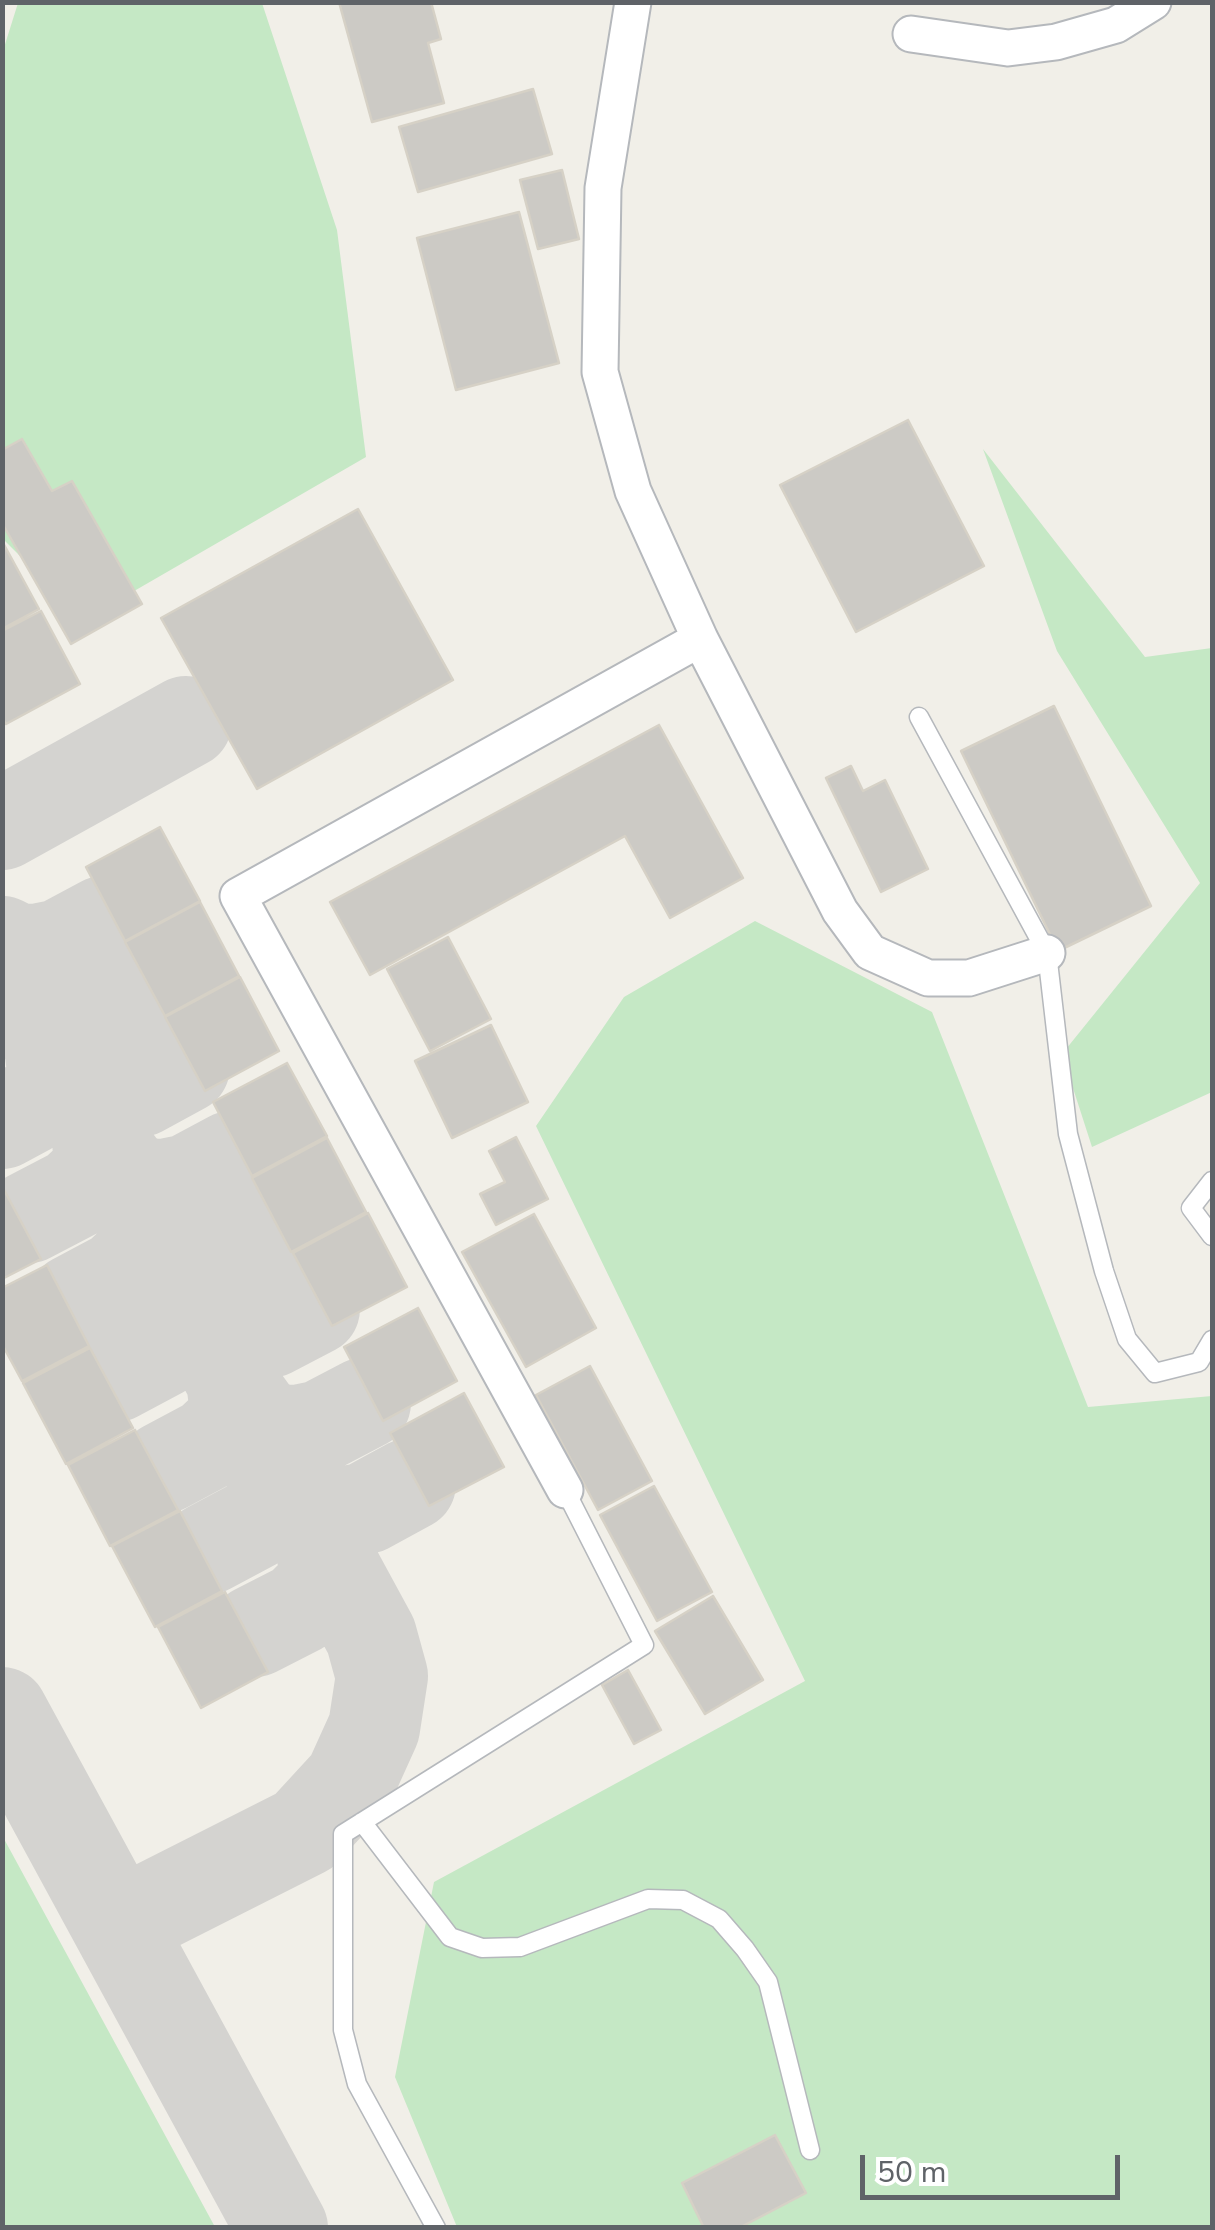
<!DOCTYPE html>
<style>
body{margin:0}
#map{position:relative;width:1215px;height:2230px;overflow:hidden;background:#f1efe8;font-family:"Nunito Sans",sans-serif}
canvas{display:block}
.frame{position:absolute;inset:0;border:5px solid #5f6368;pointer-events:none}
.scale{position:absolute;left:860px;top:2155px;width:260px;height:45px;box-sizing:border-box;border:5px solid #5f6368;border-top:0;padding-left:12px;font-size:30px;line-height:35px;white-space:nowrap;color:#5f6368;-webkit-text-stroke:8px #fff;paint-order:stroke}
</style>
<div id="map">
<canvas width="1215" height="2230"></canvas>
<div class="frame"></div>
<div class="scale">50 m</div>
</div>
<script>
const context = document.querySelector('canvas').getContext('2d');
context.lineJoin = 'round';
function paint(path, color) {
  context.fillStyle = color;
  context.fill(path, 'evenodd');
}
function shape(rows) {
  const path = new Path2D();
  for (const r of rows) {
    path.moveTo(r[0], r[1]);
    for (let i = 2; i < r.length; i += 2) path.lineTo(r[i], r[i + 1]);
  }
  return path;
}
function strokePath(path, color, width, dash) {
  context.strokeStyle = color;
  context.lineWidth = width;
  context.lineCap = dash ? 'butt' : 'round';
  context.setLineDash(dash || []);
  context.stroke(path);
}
paint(shape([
 [18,3,262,3,337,230,366,457,84,620,3,539,2,54],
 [983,449,1145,657,1212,648,1212,1092,1092,1147,1062,1054,1200,883,1057,651],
 [755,921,932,1012,1088,1407,1212,1396,1212,2227,457,2227,395,2077,434,1882,805,1681,536,1126,624,997],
 [3,1837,215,2227,3,2227]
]), '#c5e8c5');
strokePath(shape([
 [2,824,186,722],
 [2,942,16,949,35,950,60,945,103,922],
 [2,957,371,1636,382,1676,374,1728,350,1781,304,1831,118,1925],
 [20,991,36,1012,55,1022,75,1024,99,1019,143,996],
 [61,1063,77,1084,96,1094,115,1096,140,1091,184,1067],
 [2,1123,28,1109,48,1091,54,1078,50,1046],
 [109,1152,125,1173,144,1184,163,1185,188,1180,231,1157],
 [29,1217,75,1193,94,1175,100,1162,97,1131],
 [150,1228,166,1249,186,1260,205,1261,229,1256,273,1233],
 [74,1300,119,1276,138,1258,145,1244,141,1213],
 [191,1304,207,1325,226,1336,245,1337,270,1332,314,1309],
 [116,1376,161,1352,180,1334,187,1320,183,1289],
 [242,1398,258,1420,277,1430,297,1431,321,1426,365,1403],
 [165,1467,210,1443,229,1425,236,1412,232,1380],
 [286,1480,303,1501,322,1512,341,1513,366,1508,410,1484],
 [209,1548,254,1524,273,1506,280,1493,276,1461],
 [255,1631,300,1608,319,1589,325,1577,322,1545],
 [2,1713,282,2228]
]), '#d4d3d0', 92);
const building = shape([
 [339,2,431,2,441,39,428,43,444,103,372,122,339,2],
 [533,89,552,154,418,192,399,127,533,89],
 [562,170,579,239,538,249,520,180,562,170],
 [519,212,559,363,456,390,417,238,519,212],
 [908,420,984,566,856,632,780,485,908,420],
 [22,439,52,491,72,481,142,604,71,644,2,523,2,450,22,439],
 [358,509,453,680,257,789,161,618,358,509],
 [2,541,39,609,2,629,2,541],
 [41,611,80,684,6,724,2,718,2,631,41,611],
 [1054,706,1151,906,1058,951,961,751,1054,706],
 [659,725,743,878,670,918,625,836,370,975,330,902,659,725],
 [851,766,863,791,885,780,928,869,881,892,826,778,851,766],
 [160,827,200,901,125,941,86,867,160,827],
 [200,902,239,976,165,1016,125,942,200,902],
 [448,937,491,1019,430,1051,387,969,448,937],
 [240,977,279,1051,205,1091,165,1017,240,977],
 [491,1025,528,1102,452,1138,415,1061,491,1025],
 [287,1063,327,1136,252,1176,213,1102,287,1063],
 [516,1137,548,1199,496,1225,480,1194,505,1182,489,1151,516,1137],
 [327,1138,366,1212,291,1252,252,1178,327,1138],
 [2,1186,41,1259,2,1279,2,1186],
 [368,1213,407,1287,332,1326,293,1253,368,1213],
 [534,1214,596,1328,526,1367,462,1252,534,1214],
 [47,1265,89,1346,22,1381,2,1344,2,1288,47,1265],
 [418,1308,457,1381,383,1421,344,1347,418,1308],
 [90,1348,133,1428,66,1464,23,1383,90,1348],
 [590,1366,652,1481,598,1510,536,1395,590,1366],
 [464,1393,504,1467,429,1506,390,1433,464,1393],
 [135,1430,178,1510,110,1546,68,1465,135,1430],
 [654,1486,712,1592,657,1621,600,1515,654,1486],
 [180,1511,222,1591,155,1627,112,1546,180,1511],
 [225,1592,268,1672,201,1708,158,1627,225,1592],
 [713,1596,763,1680,705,1714,655,1631,713,1596],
 [628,1670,661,1730,634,1744,602,1685,628,1670],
 [775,2135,806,2193,739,2228,704,2228,682,2183,775,2135]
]);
paint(building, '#cccac5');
strokePath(building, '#d6d1c6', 2.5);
const service = shape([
 [919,717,1047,953,1068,1134,1104,1271,1127,1339,1155,1373,1199,1362,1212,1340],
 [1212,1181,1191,1208,1212,1236],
 [362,1822,450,1937,482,1948,520,1947,648,1899,683,1900,719,1919,745,1949,768,1982,810,2150],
 [436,2228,357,2084,343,2030,343,1834,644,1645,565,1490]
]);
const minor = shape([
 [633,2,603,188,600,372,633,491,700,639,840,911,870,952,928,978,969,978,1047,953],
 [911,34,1008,48,1056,42,1116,25,1153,2],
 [565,1490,238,896,700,639]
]);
strokePath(service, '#b5b8bc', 21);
strokePath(minor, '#b5b8bc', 39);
strokePath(service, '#fff', 18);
strokePath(minor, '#fff', 35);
</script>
